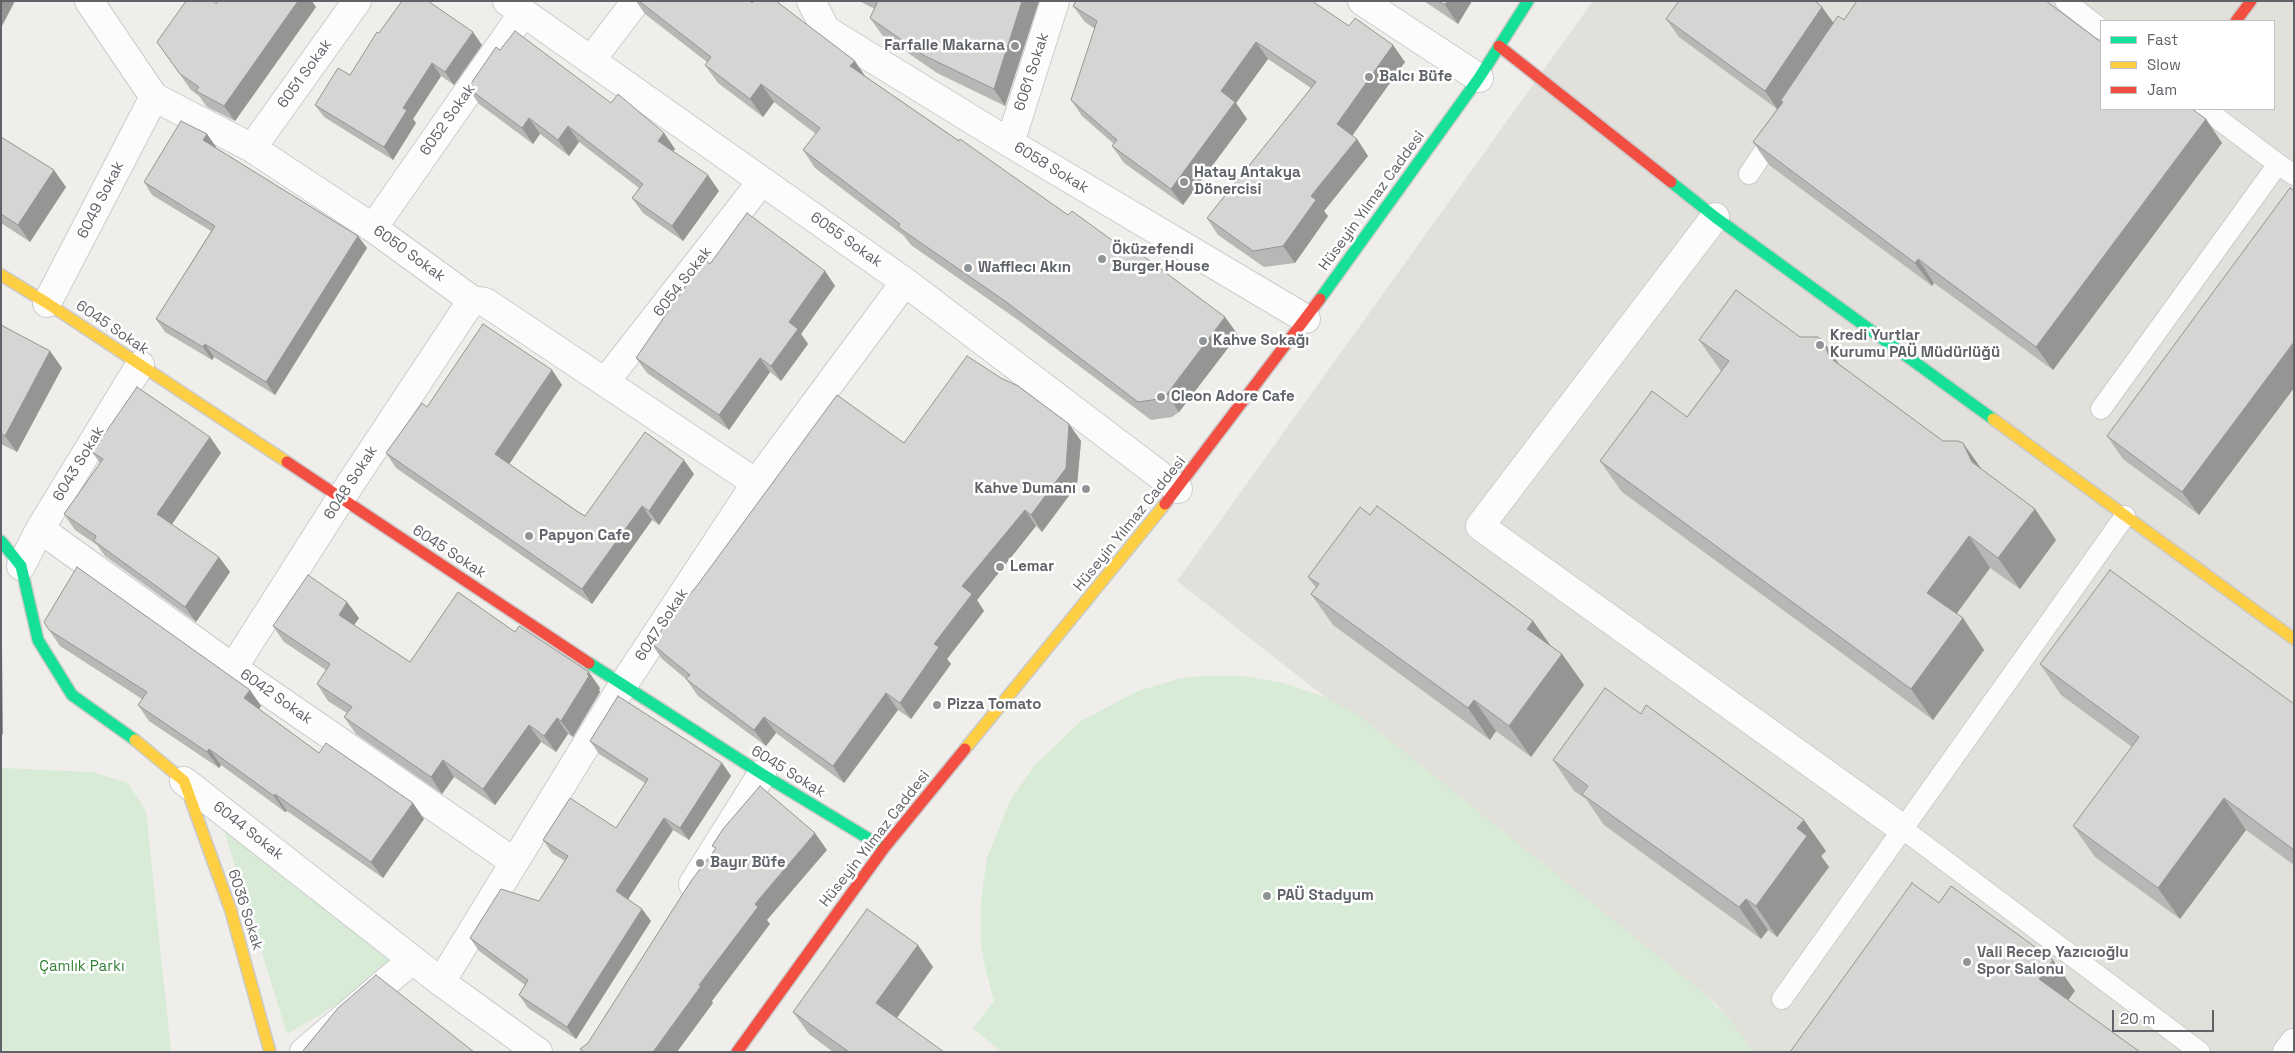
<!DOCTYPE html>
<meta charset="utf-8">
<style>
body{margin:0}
#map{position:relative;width:2295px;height:1053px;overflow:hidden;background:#efeeea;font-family:"Space Grotesk",sans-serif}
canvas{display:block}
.frame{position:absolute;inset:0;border:2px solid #5f6368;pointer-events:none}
.legend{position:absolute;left:2100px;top:20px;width:175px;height:90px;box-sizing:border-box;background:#fff;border:1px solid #bfc1c3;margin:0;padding:6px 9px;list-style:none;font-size:15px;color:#5f6368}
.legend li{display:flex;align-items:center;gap:10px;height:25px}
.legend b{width:25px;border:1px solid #bfc1c3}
.scale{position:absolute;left:2112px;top:1010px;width:102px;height:22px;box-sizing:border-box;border:2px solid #5f6368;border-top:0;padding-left:6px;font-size:15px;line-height:18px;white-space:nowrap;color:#5f6368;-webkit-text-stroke:4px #fff;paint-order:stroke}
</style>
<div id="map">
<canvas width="2295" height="1053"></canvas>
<div class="frame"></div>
<ul class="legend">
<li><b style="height:6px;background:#16e098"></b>Fast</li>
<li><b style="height:6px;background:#ffcf43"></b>Slow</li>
<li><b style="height:6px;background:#f24e42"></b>Jam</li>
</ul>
<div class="scale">20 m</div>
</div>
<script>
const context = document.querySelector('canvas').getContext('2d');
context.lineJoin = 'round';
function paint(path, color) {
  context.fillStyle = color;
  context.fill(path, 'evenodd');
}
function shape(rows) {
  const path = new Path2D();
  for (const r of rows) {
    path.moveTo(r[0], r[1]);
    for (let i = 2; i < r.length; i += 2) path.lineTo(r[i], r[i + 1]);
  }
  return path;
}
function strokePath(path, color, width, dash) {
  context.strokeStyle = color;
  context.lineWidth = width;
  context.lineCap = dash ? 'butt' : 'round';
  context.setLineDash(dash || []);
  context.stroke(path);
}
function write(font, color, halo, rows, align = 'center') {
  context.font = font + ' "Space Grotesk",sans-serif';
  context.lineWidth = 5;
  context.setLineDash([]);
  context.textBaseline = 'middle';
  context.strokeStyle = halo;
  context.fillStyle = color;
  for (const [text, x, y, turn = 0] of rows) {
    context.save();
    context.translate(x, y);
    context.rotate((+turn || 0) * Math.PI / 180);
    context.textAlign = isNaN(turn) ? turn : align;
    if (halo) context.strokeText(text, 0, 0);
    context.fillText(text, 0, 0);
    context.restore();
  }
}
paint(shape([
 [1593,1,2294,1,2294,1052,1752,1052,1716,1004,1177,581],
 [2101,21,2274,21,2274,109,2101,109]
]), '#e2e0da');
paint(shape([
 [1200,676,1242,676,1284,683,1324,697,1361,717,1699,989,1732,1022,1753,1052,1002,1052,973,1028,994,1001,984,963,981,943,981,900,987,858,1011,799,1035,765,1081,721,1138,691,1178,679],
 [1,768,93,772,128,783,146,811,171,1052,1,1052],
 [224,830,412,960,287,1034]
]), '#d8ebd6');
const lane = shape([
 [2065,1,2101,29],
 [2278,164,2294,175],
 [1749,174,1777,132],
 [2101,409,2278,164,2205,109],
 [1903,829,2200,1052],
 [1782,999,2125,516]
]);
const street = shape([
 [89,1,154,97,252,148,373,228,472,300,485,302,756,483],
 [507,1,905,282,1178,489],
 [811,1,826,30,1010,143,1306,319],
 [1362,1,1479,78],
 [592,59,636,1],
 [1010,143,1055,1],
 [252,148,357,1],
 [1715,217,1480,526,1903,829],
 [373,228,523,13],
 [47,303,154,97],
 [605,382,762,181],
 [40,529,233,668,514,862],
 [21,566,40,529,140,365],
 [233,668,341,498,472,300],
 [184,781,441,982,538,1052],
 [693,884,762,774],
 [441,982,623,685,756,483,905,282],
 [304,1052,412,960],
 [2287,1052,2294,1043]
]);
const fast = shape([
 [1671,182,1715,217,1993,419],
 [1320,299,1479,78,1528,1],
 [1,541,21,566,38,640,72,695,135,740],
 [589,663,762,774,884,848]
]);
const slow = shape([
 [1,275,47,303,287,462],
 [1993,419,2294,639],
 [135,740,184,781,231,911,270,1052],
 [965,749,1165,504]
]);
const jam = shape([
 [2236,21,2251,1],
 [1499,46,1671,182],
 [287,462,589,663],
 [1165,504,1320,299],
 [737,1052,884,848,965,749]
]);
strokePath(lane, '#cbcccc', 22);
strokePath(street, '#cbcccc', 30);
strokePath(fast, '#cacacb', 14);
strokePath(slow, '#cacacb', 14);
strokePath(jam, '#cacacb', 14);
strokePath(lane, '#fdfcfc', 20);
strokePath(street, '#fdfcfc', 28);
strokePath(fast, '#16e098', 11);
strokePath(slow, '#ffcf43', 11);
strokePath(jam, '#f24e42', 11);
paint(shape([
 [636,1,750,1,866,77,1068,215,1135,257,1225,317,1238,335,1179,412,1172,417,1151,420,1018,320,911,245,904,236,815,168,803,150,816,134,774,102,763,117,718,83,705,65,707,62,645,14],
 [859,1,1039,1,1005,106,937,73,882,35,870,18,875,9],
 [1424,1,1472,1,1458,24],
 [216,4,316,7,235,121,207,107,199,96,191,90,157,42],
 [1073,6,1349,26,1405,62,1352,136,1357,139,1368,156,1324,211,1328,216,1295,263,1264,267,1218,235,1207,218,1311,88,1268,59,1236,103,1247,119,1183,205,1124,163,1112,146,1114,144,1082,116,1071,100,1095,29,1085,22],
 [1822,7,1833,23,1844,20,2206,119,2222,143,2053,370,1934,283,1932,286,1769,165,1753,142,1777,109,1679,37,1666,19],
 [379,33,482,45,454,85,441,76,413,119,416,123,393,160,324,117,315,105,350,75],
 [500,50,611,103,664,133,675,149,673,151,719,191,683,241,643,213,632,198,639,188,579,142,569,156,540,134,533,144,479,104,468,88],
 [207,134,216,147,216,148,358,236,367,248,275,395,214,357,212,360,165,332,156,319,211,231,152,195,144,182],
 [1,137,66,187,30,242,1,223],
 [2294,191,2294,388,2199,515,2123,459,2107,436],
 [710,264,825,271,835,286,801,334,808,344,781,381,770,372,729,430,647,373,636,358],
 [1,325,50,351,62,368,17,452,1,444],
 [1699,340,1841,366,1943,441,1963,443,1982,470,2035,509,2056,540,2020,589,1990,568,1956,614,1963,618,1984,650,1933,720,1622,492,1600,461,1687,417,1721,371],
 [552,370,562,385,509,464,585,516,694,474,659,525,652,520,592,604,396,468,386,453,427,407],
 [1069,424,1081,441,1077,485,1042,532,1036,526,977,600,984,611,947,659,951,664,911,719,898,710,844,783,776,733,766,746,698,696,686,679,662,659,651,643,904,443],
 [210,437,221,453,172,524,219,557,230,572,196,622,105,556,97,545,75,530,64,514,100,463,92,452],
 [1370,515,1533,621,1551,646,1562,654,1584,685,1531,757,1496,731,1490,740,1333,625,1311,594,1316,588,1308,577],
 [359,618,354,625,410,662,515,632,600,688,599,690,600,692,573,737,568,734,556,752,541,742,495,805,454,777,442,794,356,734,344,717,347,713,328,701,317,684,326,670,284,642,273,626],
 [49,630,250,690,261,706,259,709,319,753,424,819,383,878,287,811,285,812,221,765,219,768,149,721,138,705,142,699,60,646],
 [2040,664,2294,704,2294,865,2246,830,2180,919,2095,857,2073,826,2132,747,2061,695],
 [590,741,722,763,731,776,689,840,673,830,628,899,642,909,651,921,576,1039,528,1008,519,995,525,985,479,951,470,938,539,901,565,861,552,853,543,840,616,828,645,783,599,754],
 [1553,760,1826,851,1821,856,1829,867,1777,937,1768,930,1761,939,1604,825,1586,799,1574,791],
 [933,967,897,1018,944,1052,833,1052,809,1034,793,1012]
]), '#b8b7b5');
paint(shape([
 [1,1,15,1,1,28],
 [298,1,312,1,316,7,235,121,224,106],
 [1022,1,1039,1,1005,106,994,89],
 [1447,1,1472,1,1458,24,1445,5],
 [1822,7,1835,25,1781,100,1783,103,1778,110,1765,91],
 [473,32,482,45,454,85,445,72],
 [1256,42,1268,59,1236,103,1247,119,1183,205,1171,189,1221,91],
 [1393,45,1405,62,1349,140,1337,124],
 [855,61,867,79,850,66],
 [432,63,441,76,413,119,416,123,393,160,384,147,403,108],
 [761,84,774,102,763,117,750,99],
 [529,118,540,134,533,144,522,128],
 [2206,119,2222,143,2053,370,2036,347],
 [568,126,579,142,569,156,558,140],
 [664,133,675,149,669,156,658,141],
 [207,134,216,147,212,153,203,140],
 [1357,139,1368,156,1324,211,1328,216,1295,263,1283,246,1311,196],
 [54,170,66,187,30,242,18,225],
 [708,175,719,191,683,241,672,226],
 [358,236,367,248,275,395,266,382],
 [1918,259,1934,283,1932,286,1915,263],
 [825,271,835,286,801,334,808,344,781,381,771,366,789,322],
 [1225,317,1238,335,1179,412,1167,394],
 [1824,342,1845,373,1829,357],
 [2294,342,2294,388,2199,515,2182,492],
 [205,344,214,357,212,360,203,347],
 [50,351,62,368,17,452,5,436],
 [760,358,770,372,729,430,719,415],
 [552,370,562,385,506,469,495,454],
 [1069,424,1081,441,1077,485,1042,532,1031,515],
 [210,437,221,453,168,530,157,514],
 [1963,443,1985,474,1972,462],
 [684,460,694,474,659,525,649,511],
 [642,506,652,520,592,604,582,589],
 [2035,509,2056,540,2020,589,1998,558],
 [1025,510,1036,526,977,600,984,611,947,659,951,664,911,719,900,703,934,644,962,586],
 [1969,536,1990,568,1949,624,1927,593],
 [219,557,230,572,196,622,185,607],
 [347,602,359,618,350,631,339,615],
 [1963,618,1984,650,1933,720,1911,689],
 [1533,621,1555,652,1527,629],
 [1,646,2,647,3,735,1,732],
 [1562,654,1584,685,1531,757,1509,726],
 [589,672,600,688,599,690,600,692,573,737,561,721],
 [250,690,261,706,256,714,244,698],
 [886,693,898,710,844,783,833,766],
 [1474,700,1496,731,1490,740,1468,708],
 [764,717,776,733,766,746,754,730],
 [557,718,568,734,556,752,544,736],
 [529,725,541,742,495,805,483,789],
 [209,749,221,765,219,768,207,752],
 [443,760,454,777,442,794,431,777],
 [722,763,731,776,689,840,680,828],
 [275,794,287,811,285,812,274,796],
 [2224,798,2246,830,2180,919,2158,888],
 [413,803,424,819,383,878,371,862],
 [664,818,673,830,625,904,616,891],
 [1804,820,1826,851,1821,856,1829,867,1777,937,1756,906,1797,828],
 [815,833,827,850,767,920,770,924,712,1001,713,1003,677,1052,653,1052,755,904],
 [1746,899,1768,930,1761,939,1739,907],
 [642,909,651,921,576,1039,567,1027],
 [918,945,933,967,891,1026,876,1003],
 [2053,960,2075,991,2061,1010,2039,979]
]), '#969594');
const building = shape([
 [186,1,213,1,216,4,218,1,298,1,224,106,196,91,199,87,180,74,157,42,186,1],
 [402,1,428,1,473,32,445,72,432,63,403,108,407,110,384,147,315,105,338,68,350,75,377,32,379,33,402,1],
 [639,1,750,1,752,3,754,1,776,1,855,61,850,66,959,141,960,139,1068,215,1072,211,1135,257,1138,252,1225,317,1167,394,1159,399,1138,402,1005,301,898,227,900,224,803,150,820,128,761,84,750,99,705,65,711,57,639,1],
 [878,1,1022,1,994,89,925,56,870,18,878,1],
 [1076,1,1312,1,1349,26,1355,18,1393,45,1337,124,1357,139,1311,196,1316,200,1283,246,1253,251,1207,218,1316,82,1256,42,1221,91,1235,102,1171,189,1112,146,1117,140,1071,100,1097,21,1073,6,1076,1],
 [1438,1,1447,1,1445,5,1438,1],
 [1679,1,1815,1,1822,7,1765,91,1666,19,1679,1],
 [1857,1,2046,1,2101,42,2101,109,2192,109,2206,119,2036,347,1918,259,1915,263,1753,142,1783,102,1781,100,1838,16,1844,20,1857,1],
 [515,31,611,103,618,94,664,133,658,141,708,175,672,226,632,198,643,184,568,126,558,140,529,118,522,128,468,88,496,47,500,50,515,31],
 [181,121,207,134,203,140,358,236,266,382,205,344,203,347,156,319,215,226,144,182,181,121],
 [1,137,54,170,18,225,1,214,1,137],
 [2290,188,2294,191,2294,342,2182,492,2107,436,2290,188],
 [747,213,825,271,789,322,798,329,771,366,760,358,719,415,636,358,704,259,710,264,747,213],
 [1736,290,1800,337,1818,337,1824,342,1829,357,1943,441,1958,441,1963,443,1972,462,2035,509,1998,558,1969,536,1927,593,1963,618,1911,689,1600,461,1652,391,1687,417,1729,361,1699,340,1736,290],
 [483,324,552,370,495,454,578,512,585,516,645,432,684,460,649,511,642,506,582,589,386,453,422,403,427,407,483,324],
 [1,325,50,351,5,436,1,433,1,325],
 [967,356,1001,378,1018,386,1069,424,1066,468,1031,515,1025,510,962,586,972,594,934,644,939,647,900,703,886,693,833,766,764,717,754,730,686,679,690,675,651,643,699,583,837,395,904,443,967,356],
 [137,387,210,437,157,514,219,557,185,607,94,541,96,536,64,514,103,459,92,452,137,387],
 [1377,506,1533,621,1527,629,1562,654,1509,726,1474,700,1468,708,1311,594,1319,584,1308,577,1360,507,1370,515,1377,506],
 [77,567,250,690,244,698,319,753,326,743,413,803,371,862,275,794,274,796,209,749,207,752,138,705,147,692,49,630,44,622,77,567],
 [2110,570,2294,704,2294,850,2224,798,2158,888,2073,826,2139,737,2040,664,2110,570],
 [308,575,347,602,339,615,410,662,458,592,515,632,519,626,589,672,587,674,589,676,561,721,557,718,544,736,529,725,483,789,443,760,431,777,344,717,352,707,317,684,330,664,273,626,308,575],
 [1605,688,1641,714,1646,705,1804,820,1797,828,1807,836,1756,906,1746,899,1739,907,1582,794,1588,786,1553,760,1605,688],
 [618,696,722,763,680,828,664,818,616,891,642,909,567,1027,519,995,528,980,470,938,501,889,539,901,568,856,543,840,570,798,616,828,648,779,590,741,618,696],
 [760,786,815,833,755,904,758,907,699,985,701,986,653,1052,584,1052,580,1049,588,1043,691,881,716,848,712,846,723,829,760,786],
 [1912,883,1939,903,1951,886,2053,960,2039,979,2140,1052,1790,1052,1912,883],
 [867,909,918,945,876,1003,944,1052,849,1052,793,1012,867,909],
 [376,975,474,1052,302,1052,338,1008,376,975]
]);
paint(building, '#d6d5d3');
strokePath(building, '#969594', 1);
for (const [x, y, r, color] of [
 [1015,46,5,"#919496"],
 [1369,77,5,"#919496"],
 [1184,182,5,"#919496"],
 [1102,259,5,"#919496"],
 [968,268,5,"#919496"],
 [1203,341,5,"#919496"],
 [1820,345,5,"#919496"],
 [1161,397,5,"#919496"],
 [1086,489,5,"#919496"],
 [529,536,5,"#919496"],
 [1000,567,5,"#919496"],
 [937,705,5,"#919496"],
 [700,863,5,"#919496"],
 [1267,896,5,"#919496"],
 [1967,962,5,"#919496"]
]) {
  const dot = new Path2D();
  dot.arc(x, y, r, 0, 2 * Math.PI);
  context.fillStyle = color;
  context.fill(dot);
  strokePath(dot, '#fff', 2);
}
write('bold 15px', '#5f6368', '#fff', [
 ["Farfalle Makarna",1005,46,"right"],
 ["Balcı Büfe",1379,77],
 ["Hatay Antakya",1194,173],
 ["Dönercisi",1194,190],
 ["Öküzefendi",1112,250],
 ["Burger House",1112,267],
 ["Wafflecı Akın",978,268],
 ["Kredi Yurtlar",1830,336],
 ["Kurumu PAÜ Müdürlüğü",1830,353],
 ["Kahve Sokağı",1213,341],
 ["Cleon Adore Cafe",1171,397],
 ["Kahve Dumanı",1076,489,"right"],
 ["Papyon Cafe",539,536],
 ["Lemar",1010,567],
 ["Pizza Tomato",947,705],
 ["Bayır Büfe",710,863],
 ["PAÜ Stadyum",1277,896],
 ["Vali Recep Yazıcıoğlu",1977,953],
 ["Spor Salonu",1977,970]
], 'left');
write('15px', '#5f6368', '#fff', [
 ["6061 Sokak",1032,72,-72],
 ["6051 Sokak",305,74,-54],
 ["6052 Sokak",448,120,-55],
 ["6058 Sokak",1051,168,31],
 ["6049 Sokak",101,200,-63],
 ["Hüseyin Yılmaz Caddesi",1372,201,-54],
 ["6055 Sokak",846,240,35],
 ["6050 Sokak",409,254,36],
 ["6054 Sokak",683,282,-52],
 ["6045 Sokak",112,328,34],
 ["6043 Sokak",79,464,-59],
 ["6048 Sokak",351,483,-57],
 ["Hüseyin Yılmaz Caddesi",1130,524,-51],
 ["6045 Sokak",449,552,33],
 ["6047 Sokak",662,625,-57],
 ["6042 Sokak",276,697,35],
 ["6045 Sokak",788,772,32],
 ["6044 Sokak",248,831,38],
 ["Hüseyin Yılmaz Caddesi",875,839,-52],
 ["6036 Sokak",245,910,72]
]);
write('15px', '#348238', '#fff', [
 ["Çamlık Parkı",82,967]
]);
</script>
